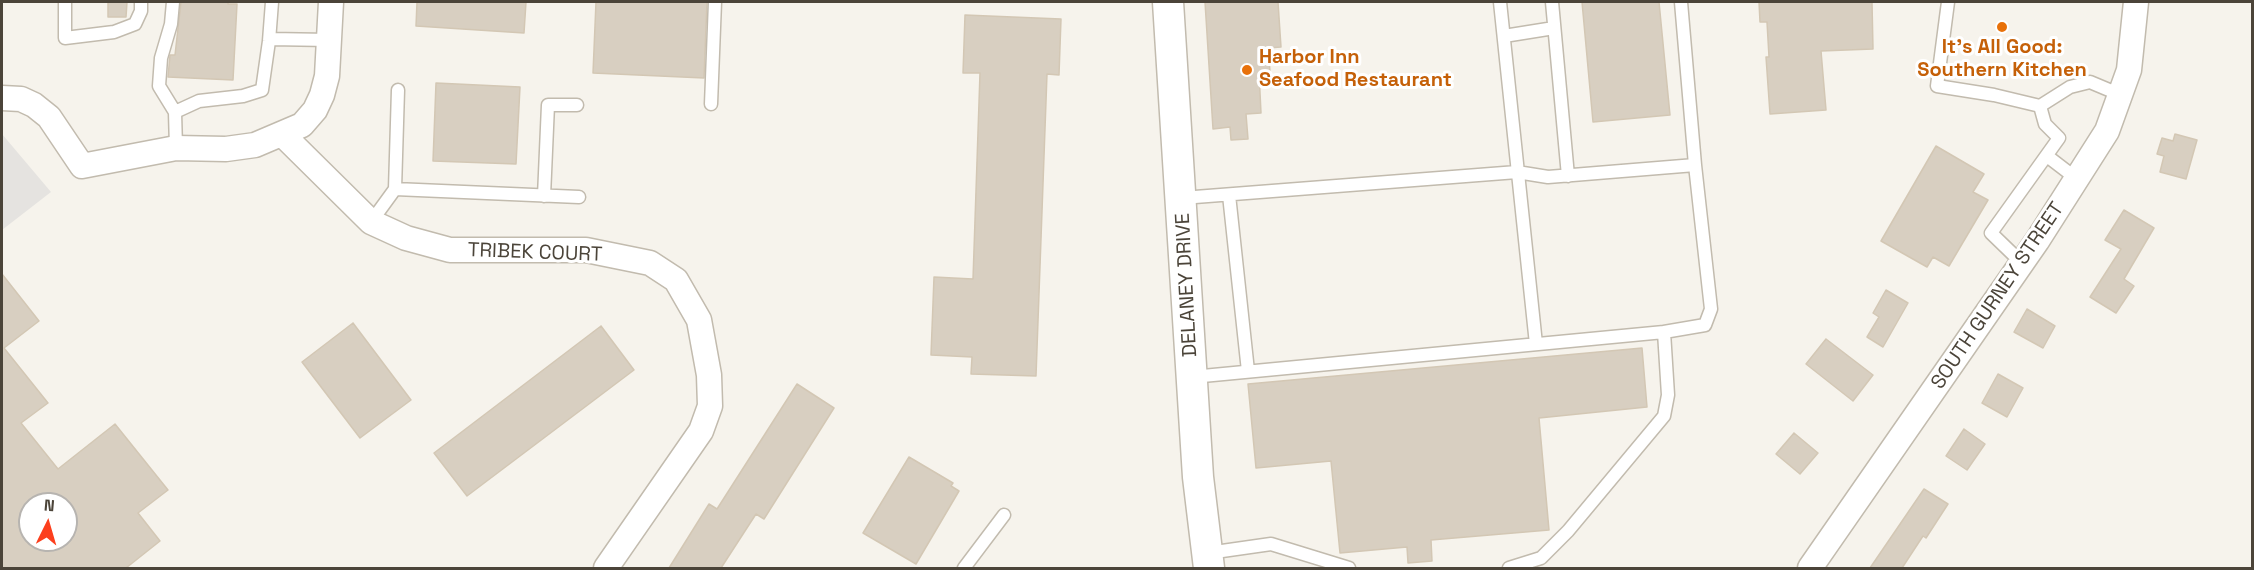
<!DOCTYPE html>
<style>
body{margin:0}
#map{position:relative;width:2254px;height:570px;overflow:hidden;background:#f6f3ec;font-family:"Space Grotesk",sans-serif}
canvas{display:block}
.frame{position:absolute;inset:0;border:3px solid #4b4439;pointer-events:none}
.north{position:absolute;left:18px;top:492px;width:60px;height:60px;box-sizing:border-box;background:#fff;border:2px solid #b7b4b0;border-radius:50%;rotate:5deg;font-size:16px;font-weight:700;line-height:24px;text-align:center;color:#4b4439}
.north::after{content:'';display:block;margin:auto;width:21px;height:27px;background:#fc3f1d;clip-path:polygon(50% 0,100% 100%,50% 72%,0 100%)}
</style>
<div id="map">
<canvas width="2254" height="570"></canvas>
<div class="frame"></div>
<div class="north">N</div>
</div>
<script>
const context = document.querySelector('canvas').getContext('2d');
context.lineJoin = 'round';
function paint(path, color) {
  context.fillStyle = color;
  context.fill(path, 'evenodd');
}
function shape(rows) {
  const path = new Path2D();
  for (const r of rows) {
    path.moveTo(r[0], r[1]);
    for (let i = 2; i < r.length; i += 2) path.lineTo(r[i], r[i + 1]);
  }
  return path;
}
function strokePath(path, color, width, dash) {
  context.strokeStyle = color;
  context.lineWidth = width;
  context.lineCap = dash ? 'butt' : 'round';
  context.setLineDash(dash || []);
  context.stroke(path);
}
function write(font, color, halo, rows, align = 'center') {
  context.font = font + ' "Space Grotesk",sans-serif';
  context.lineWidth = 6;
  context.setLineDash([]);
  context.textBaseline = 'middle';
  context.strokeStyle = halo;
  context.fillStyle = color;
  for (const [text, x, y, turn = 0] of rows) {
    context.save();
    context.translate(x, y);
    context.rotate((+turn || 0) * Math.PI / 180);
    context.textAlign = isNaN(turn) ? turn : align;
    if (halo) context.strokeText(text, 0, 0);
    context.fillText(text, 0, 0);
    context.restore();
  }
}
paint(shape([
 [2,134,51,192,2,230]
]), '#e5e3e0');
const building = shape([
 [108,2,127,2,126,17,108,17,108,2],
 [181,2,228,2,228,4,237,4,233,80,168,77,170,55,175,55,181,2],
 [417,2,526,2,524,33,416,26,417,2],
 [596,2,707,2,704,78,593,73,596,2],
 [1205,2,1278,2,1281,47,1268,48,1270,71,1259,72,1261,113,1246,114,1248,139,1231,140,1230,127,1213,129,1205,2],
 [1582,2,1659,2,1670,115,1593,122,1582,2],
 [1759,2,1872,2,1873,49,1821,51,1826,110,1770,114,1766,57,1769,57,1767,22,1760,22,1759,2],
 [965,15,1061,19,1059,75,1047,74,1036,376,971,374,972,357,931,355,934,277,973,279,980,73,963,73,965,15],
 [436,83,520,87,516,164,433,161,436,83],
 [2175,134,2197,140,2186,179,2160,172,2164,156,2157,154,2162,138,2173,141,2175,134],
 [1936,146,1984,174,1973,192,1988,200,1949,266,1933,257,1927,267,1881,241,1936,146],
 [2124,210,2154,228,2124,279,2134,286,2116,313,2090,297,2121,249,2105,240,2124,210],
 [2,274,39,321,4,348,48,403,21,423,58,469,115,424,168,490,138,513,160,541,126,568,2,568,2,274],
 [30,504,66,504,66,540,30,540,30,504],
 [1886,290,1908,303,1883,347,1867,337,1879,317,1873,313,1886,290],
 [2027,309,2055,326,2043,348,2014,332,2027,309],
 [353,323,411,400,360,438,302,362,353,323],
 [601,326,634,370,467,496,434,453,601,326],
 [1826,339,1873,375,1853,401,1806,364,1826,339],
 [1642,348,1647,407,1539,418,1549,530,1431,540,1432,561,1408,563,1407,547,1340,553,1331,461,1256,468,1248,384,1642,348],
 [1998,374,2023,388,2007,417,1982,403,1998,374],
 [797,384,834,408,764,519,756,514,721,568,669,568,709,504,717,509,797,384],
 [1964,429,1985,444,1967,470,1946,456,1964,429],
 [1794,433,1818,453,1800,474,1776,454,1794,433],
 [909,457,953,483,951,486,959,491,916,564,863,533,909,457],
 [1924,489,1948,504,1926,538,1923,536,1902,568,1870,568,1924,489]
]);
paint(building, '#d8cfc1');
strokePath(building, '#d3c7b4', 1.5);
const service = shape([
 [65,2,65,38,114,32,135,24,141,11,141,2],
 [173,2,171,24,161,58,159,86,175,112,176,148],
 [1500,2,1536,344],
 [1552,2,1568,176],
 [1948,2,1937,86,1994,95,2040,106,2070,87,2090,82,2121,95],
 [1504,36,1554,28],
 [270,39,330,40],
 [711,104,715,2],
 [175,112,199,101,243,96,262,90,269,41,272,2],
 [2047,156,2077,179],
 [395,189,579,197],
 [1229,195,1248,371],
 [544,196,548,105,577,105],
 [1182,198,1517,172,1548,177,1695,165,1681,2],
 [371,222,395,189,398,90],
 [2022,263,1991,233,2059,138,2045,124,2040,106],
 [1664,332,1705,325,1711,309,1695,165],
 [1192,377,1664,332,1668,395,1664,416,1568,531,1541,558,1509,568],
 [1208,553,1271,544,1349,568],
 [964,568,1004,515]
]);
const minor = shape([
 [2,98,21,99,34,105,49,117,82,166,176,148,226,149,255,145,302,125,315,110,322,95,327,76,331,2],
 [283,135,371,222,406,238,450,250,586,250,650,263,676,280,699,320,709,375,710,406,701,431,606,568],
 [1810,568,2037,241,2107,131,2129,70,2136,2]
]);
const tertiary = shape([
 [1168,2,1198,477,1209,568]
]);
strokePath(service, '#c2bbae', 15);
strokePath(minor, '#c2bbae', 27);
strokePath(tertiary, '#c2bbae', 33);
strokePath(service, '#fff', 12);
strokePath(minor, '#fff', 24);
strokePath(tertiary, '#fff', 30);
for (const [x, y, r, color] of [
 [2002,27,6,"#e8710a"],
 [1247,70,6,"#e8710a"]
]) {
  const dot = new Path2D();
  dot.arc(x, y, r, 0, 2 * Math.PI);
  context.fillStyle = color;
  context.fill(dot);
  strokePath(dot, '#fff', 2);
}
write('bold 20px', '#c56008', '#fff', [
 ["It's All Good:",2002,48],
 ["Southern Kitchen",2002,71],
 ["Harbor Inn",1259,58,"left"],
 ["Seafood Restaurant",1259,81,"left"]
]);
write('20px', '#4b4439', '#fff', [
 ["TRIBEK COURT",535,253,2],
 ["DELANEY DRIVE",1187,285,-93],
 ["SOUTH GURNEY STREET",1998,296,-56]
]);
</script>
